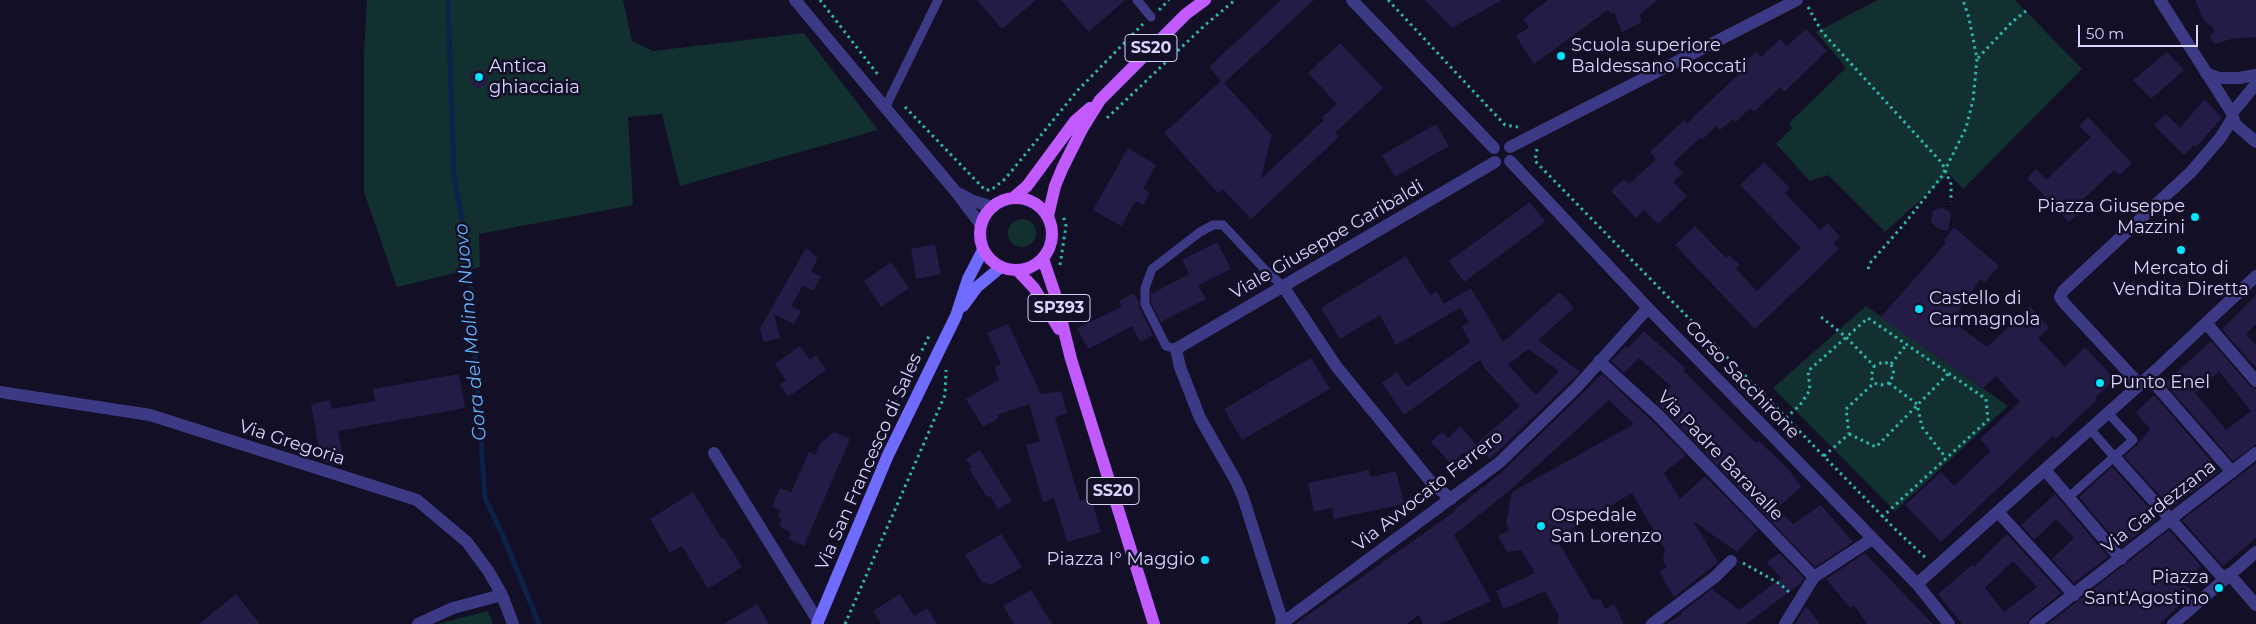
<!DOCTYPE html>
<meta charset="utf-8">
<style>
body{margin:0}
#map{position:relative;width:2256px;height:624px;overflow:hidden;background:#130f26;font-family:Montserrat,sans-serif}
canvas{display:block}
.scale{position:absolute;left:2078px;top:25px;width:120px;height:22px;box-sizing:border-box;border:2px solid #d9d4ff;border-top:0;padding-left:6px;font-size:15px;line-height:18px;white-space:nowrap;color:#d9d4ff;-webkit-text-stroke:4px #130f26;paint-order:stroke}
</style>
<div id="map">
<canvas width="2256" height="624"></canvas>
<div class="scale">50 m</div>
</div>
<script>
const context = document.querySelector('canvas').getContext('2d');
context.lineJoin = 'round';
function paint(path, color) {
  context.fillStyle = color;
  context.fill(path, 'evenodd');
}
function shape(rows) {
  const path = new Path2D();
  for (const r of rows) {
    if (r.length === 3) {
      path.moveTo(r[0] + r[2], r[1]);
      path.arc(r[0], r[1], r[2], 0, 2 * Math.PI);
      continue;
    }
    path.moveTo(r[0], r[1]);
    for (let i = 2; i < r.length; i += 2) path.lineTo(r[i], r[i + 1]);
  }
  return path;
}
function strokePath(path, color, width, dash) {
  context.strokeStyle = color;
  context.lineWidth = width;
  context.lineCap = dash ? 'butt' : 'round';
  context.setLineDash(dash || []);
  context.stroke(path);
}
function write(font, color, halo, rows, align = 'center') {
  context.font = font + ' Montserrat,sans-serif';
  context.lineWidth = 5;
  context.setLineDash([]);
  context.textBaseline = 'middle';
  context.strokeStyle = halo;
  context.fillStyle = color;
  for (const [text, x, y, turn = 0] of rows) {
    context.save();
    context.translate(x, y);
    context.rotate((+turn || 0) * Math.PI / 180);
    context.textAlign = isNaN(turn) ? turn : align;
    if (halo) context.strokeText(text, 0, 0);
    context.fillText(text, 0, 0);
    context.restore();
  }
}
paint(shape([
 [367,0,623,0,632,41,653,51,804,33,878,130,680,186,662,114,628,117,633,205,479,234,480,267,397,287,364,192,364,53],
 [1878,0,2015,0,2082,69,1963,189,1949,174,1885,232,1828,175,1810,181,1776,144,1792,128,1789,123,1846,68,1816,32],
 [1022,233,14],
 [1866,306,2008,406,1895,511,1773,388],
 [488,611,493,624,437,624]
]), '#12302f');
strokePath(shape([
 [448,0,454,175,468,253,485,498,504,538,539,624]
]), '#0c2248', 5);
paint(shape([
 [977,0,1036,0,1002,29],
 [1061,0,1125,0,1089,32],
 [1281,0,1314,0,1224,83,1272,135,1261,179,1324,120,1321,118,1337,104,1308,73,1340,43,1383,88,1335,133,1339,137,1251,219,1223,189,1218,193,1164,133,1221,81,1209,67],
 [1425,0,1502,0,1452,28],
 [1548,0,1658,0,1639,15,1642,22,1622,32,1614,12,1611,14,1608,10,1534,64,1516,36,1529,27,1523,19],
 [2195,0,2256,0,2256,37,2231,39,2215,44,2209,37,2215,30,2204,20],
 [1806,29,1827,51,1784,92,1780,87,1754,112,1750,108,1736,122,1733,119,1720,130,1716,126,1703,139,1701,137,1673,163,1683,173,1673,182,1687,196,1658,224,1644,210,1636,218,1611,191,1624,179,1629,184,1656,159,1650,152,1684,120,1687,123,1742,71,1739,68,1756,52,1761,57,1780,39,1787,46],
 [2167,52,2184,70,2151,99,2133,80],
 [479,79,9],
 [2205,99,2222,118,2196,147,2194,145,2184,155,2154,125,2166,114,2180,128],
 [2088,117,2132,163,2119,175,2114,170,2078,204,2082,209,2069,222,2027,178,2036,169,2046,180,2091,137,2079,126],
 [1436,124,1449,146,1395,177,1382,155],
 [1128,148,1156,165,1143,189,1150,193,1143,205,1136,201,1121,226,1093,210],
 [1764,162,1790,188,1785,193,1820,230,1828,223,1840,237,1833,243,1839,249,1755,329,1675,245,1695,226,1726,258,1729,255,1740,265,1736,269,1757,291,1801,248,1740,185],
 [1530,202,1545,222,1464,282,1449,261],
 [1942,208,1949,211,1951,215,1948,231,1936,228,1931,221,1932,213,1934,210],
 [1954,227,1999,266,1985,282,1980,279,1952,321,1987,347,2030,306,2049,328,2038,338,2065,367,2085,347,2115,379,2095,398,2097,400,2055,439,2053,436,1941,542,1905,505,1941,472,1954,486,1991,451,1980,439,2020,402,1996,376,1983,388,1881,317,1946,243,1944,240],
 [1217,242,1231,269,1198,285,1206,299,1161,322,1151,303,1151,294,1189,274,1182,260],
 [935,244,941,274,916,279,911,249],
 [806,248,818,258,811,271,821,277,813,291,803,285,791,306,801,311,794,324,774,314,780,338,763,342,760,328],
 [1406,256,1430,295,1437,291,1444,304,1471,288,1503,342,1560,292,1574,308,1538,340,1580,372,1490,459,1478,446,1466,457,1463,453,1451,464,1431,442,1442,432,1448,438,1460,426,1476,444,1520,406,1485,369,1480,360,1404,415,1382,383,1397,372,1407,387,1470,342,1462,327,1469,322,1460,308,1396,345,1380,315,1340,339,1321,308],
 [1528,349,1559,371,1536,395,1508,365],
 [891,262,909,288,881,307,864,281],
 [1133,293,1139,301,1139,307,1153,335,1140,342,1132,326,1088,349,1077,328,1122,307,1119,301],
 [2256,295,2256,324,2246,334,2256,345,2256,368,2222,329],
 [1008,324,1041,394,1061,391,1067,412,1055,418,1080,501,1091,498,1101,532,1067,542,1054,498,1043,502,1026,445,1040,441,1029,404,997,415,999,418,983,427,966,399,999,380,994,367,1001,364,987,333],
 [1644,331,1685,368,1683,370,1756,443,1759,441,1789,470,1801,487,1777,508,1793,524,1821,505,1853,542,1815,567,1656,402,1671,386,1639,358,1624,373,1611,361,1626,346,1628,348],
 [2211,341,2250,386,2256,389,2256,445,2233,461,2165,383],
 [2219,371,2251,411,2226,430,2195,393],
 [800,346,810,360,816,355,826,370,788,397,780,384,786,380,775,364],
 [1311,358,1330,389,1242,440,1224,409],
 [459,374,465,408,338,431,344,463,333,465,321,461,311,404,330,400,332,409,375,401,373,389],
 [1602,374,1652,421,1686,455,1664,473,1680,499,1705,476,1758,530,1737,552,1693,521,1718,562,1674,597,1659,572,1667,567,1663,560,1665,550,1632,493,1556,538,1592,599,1601,600,1605,609,1614,604,1624,624,1557,624,1559,616,1545,591,1504,609,1496,591,1535,573,1521,550,1507,552,1498,536,1509,530,1506,523,1512,492,1634,424,1609,400,1515,486,1454,535,1491,601,1440,624,1423,624,1419,615,1406,624,1295,624,1454,512,1453,511,1502,472],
 [2154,395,2220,471,2171,508,2124,456,2137,445,2150,429,2136,413],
 [834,432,850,439,804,546,788,539,791,534,779,525,782,519,777,517,781,510,772,507,780,488,791,492,809,452,815,455,821,443],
 [980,450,1012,501,998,509,990,496,987,497,969,469,972,468,966,459],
 [2256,463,2256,538,2223,566,2182,520],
 [2112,467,2158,518,2121,547,2079,497],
 [1369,470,1371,477,1396,471,1404,504,1334,519,1332,508,1314,512,1308,483],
 [693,492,722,539,724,538,742,567,708,589,682,546,670,553,650,519],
 [2055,494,2108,557,2074,583,2052,559,2074,538,2056,519,2034,540,2021,525],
 [2169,530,2201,566,2185,584,2193,592,2160,624,2048,624],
 [1001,534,1022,567,991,585,982,582,965,555],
 [2007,534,2061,593,2030,618,2027,624,1962,624,1938,594,1972,565,1974,567],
 [2013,561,2037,587,2004,612,1985,588],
 [1779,553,1804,578,1801,583,1746,624,1666,624,1682,614,1681,613,1712,589,1739,610,1781,578,1767,562],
 [1865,553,1900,590,1933,624,1867,624,1854,605,1850,608,1826,579],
 [1031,590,1052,624,1014,624,1003,606],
 [236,594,260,624,199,624],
 [900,594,914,616,927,608,937,624,881,624,873,611],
 [757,604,769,624,724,624],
 [1806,606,1820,624,1795,624]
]), '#241b47');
strokePath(shape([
 [820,0,879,76],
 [1388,0,1505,125,1518,127],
 [1808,7,1822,32,1942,163,1951,184,1951,202],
 [1159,10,1169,0],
 [1978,58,2012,22,2026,11],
 [905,107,985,190,991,190,1005,179,1078,90,1143,24],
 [1107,118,1204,26,1235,0],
 [1537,149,1535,161,1897,531,1927,559],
 [1060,265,1066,226,1063,215],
 [1868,269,1870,263,1905,223,1942,176,1966,128,1973,100,1977,59,1969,18,1963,0],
 [1821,317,1846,337,1874,366,1883,362,1891,364,1894,374,1889,383,1881,385,1874,383,1871,377,1874,366],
 [1891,364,1907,344],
 [1889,383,1917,404,1922,427,1946,458],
 [896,403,930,334],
 [1786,418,1800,405,1810,390,1808,371,1868,318,1986,399,1988,420,1882,517],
 [1849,434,1876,447,1949,373],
 [1824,456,1849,434,1846,409,1874,383],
 [1743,563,1780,584,1790,593],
 [845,624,945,395,946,370]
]), '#2fb8b0', 3, [2.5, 4]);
strokePath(shape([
 [1137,0,1151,17],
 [885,108,938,0],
 [1176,349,1166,346,1145,304,1145,288,1152,269,1200,232,1213,225,1223,225,1268,273,1283,286],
 [2090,429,2117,460],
 [2069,497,2133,440,2108,413]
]), '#3d3a85', 9);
strokePath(shape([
 [2117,460,2224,579]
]), '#3d3a85', 12);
strokePath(shape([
 [795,0,956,192,981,225],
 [1352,0,1494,148],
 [2160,0,2232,113,2235,124,2256,142],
 [2206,73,2219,78,2239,78,2256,75],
 [2232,113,2256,84],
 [1510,147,1797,0],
 [1510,161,1648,308,1917,584,1949,624],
 [960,194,973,201,993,207],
 [1283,286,1336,366,1431,482,1451,499],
 [2206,323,2256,381],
 [1599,361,1658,415,1814,577],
 [2149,377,2232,472],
 [2140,385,2065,304,2060,297,2063,291,2192,171,2221,137,2232,119],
 [0,392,150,415,417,500,467,542,489,572,502,595,513,624],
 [714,453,818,621],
 [2045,470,2121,559],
 [1998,512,2074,595],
 [2229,574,2256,605],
 [1917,584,2156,370,2256,276],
 [1283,623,1243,497,1236,481,1200,418,1180,367,1176,349,1495,162],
 [418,624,453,608,502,595],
 [1281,624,1500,462,1576,388,1648,308],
 [1652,624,1715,577,1731,561],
 [1785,624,1814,577,1872,539],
 [2035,624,2256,453],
 [2173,624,2256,552]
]), '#3d3a85', 12);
strokePath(shape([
 [963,306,977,287,1001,267],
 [817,624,888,455,956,316,968,279,983,250]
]), '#6f6bff', 12);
strokePath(shape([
 [1016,234,36],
 [1013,198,1027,186,1075,121,1090,108],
 [1048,216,1055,186,1062,169,1082,129,1100,100,1186,14,1205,0],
 [1043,259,1055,294,1071,359,1154,624],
 [1018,271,1034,288,1059,329]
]), '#c25bff', 12);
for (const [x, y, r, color] of [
 [1561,56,5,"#00e5ff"],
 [479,77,5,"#00e5ff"],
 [2195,217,5,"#00e5ff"],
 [2181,250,5,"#00e5ff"],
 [1919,309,5,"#00e5ff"],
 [2100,383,5,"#00e5ff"],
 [1541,526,5,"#00e5ff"],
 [1205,560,5,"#00e5ff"],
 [2219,588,5,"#00e5ff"]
]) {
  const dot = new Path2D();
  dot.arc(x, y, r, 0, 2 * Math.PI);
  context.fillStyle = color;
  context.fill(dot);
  strokePath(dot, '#130f26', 2);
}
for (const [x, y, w] of [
 [1151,48,52],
 [1059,308,62],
 [1113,491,52]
]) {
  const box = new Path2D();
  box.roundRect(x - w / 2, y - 13.5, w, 27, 4);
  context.fillStyle = '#130f26';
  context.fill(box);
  strokePath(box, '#d9d4ff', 1);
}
write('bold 16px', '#d9d4ff', null, [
 ["SS20",1151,48],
 ["SP393",1059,308],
 ["SS20",1113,491]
]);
write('18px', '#d9d4ff', '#130f26', [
 ["Scuola superiore",1571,46],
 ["Baldessano Roccati",1571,67],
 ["Antica",489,67],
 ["ghiacciaia",489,88],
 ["Piazza Giuseppe",2185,207,"right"],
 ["Mazzini",2185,228,"right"],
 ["Mercato di",2181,269,"center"],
 ["Vendita Diretta",2181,290,"center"],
 ["Castello di",1929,299],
 ["Carmagnola",1929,320],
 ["Punto Enel",2110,383],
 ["Ospedale",1551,516],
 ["San Lorenzo",1551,537],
 ["Piazza I° Maggio",1195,560,"right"],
 ["Piazza",2209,578,"right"],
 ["Sant'Agostino",2209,599,"right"]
], 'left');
write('18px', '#d9d4ff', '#130f26', [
 ["Viale Giuseppe Garibaldi",1327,240,-30],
 ["Corso Sacchirone",1742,380,46],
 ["Via Gregoria",292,443,18],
 ["Via Padre Baravalle",1720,456,46],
 ["Via San Francesco di Sales",869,462,-66],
 ["Via Avvocato Ferrero",1428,491,-38],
 ["Via Gardezzana",2159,507,-38]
]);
write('italic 19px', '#62b6ff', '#130f26', [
 ["Gora del Molino Nuovo",471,332,-95]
]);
</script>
